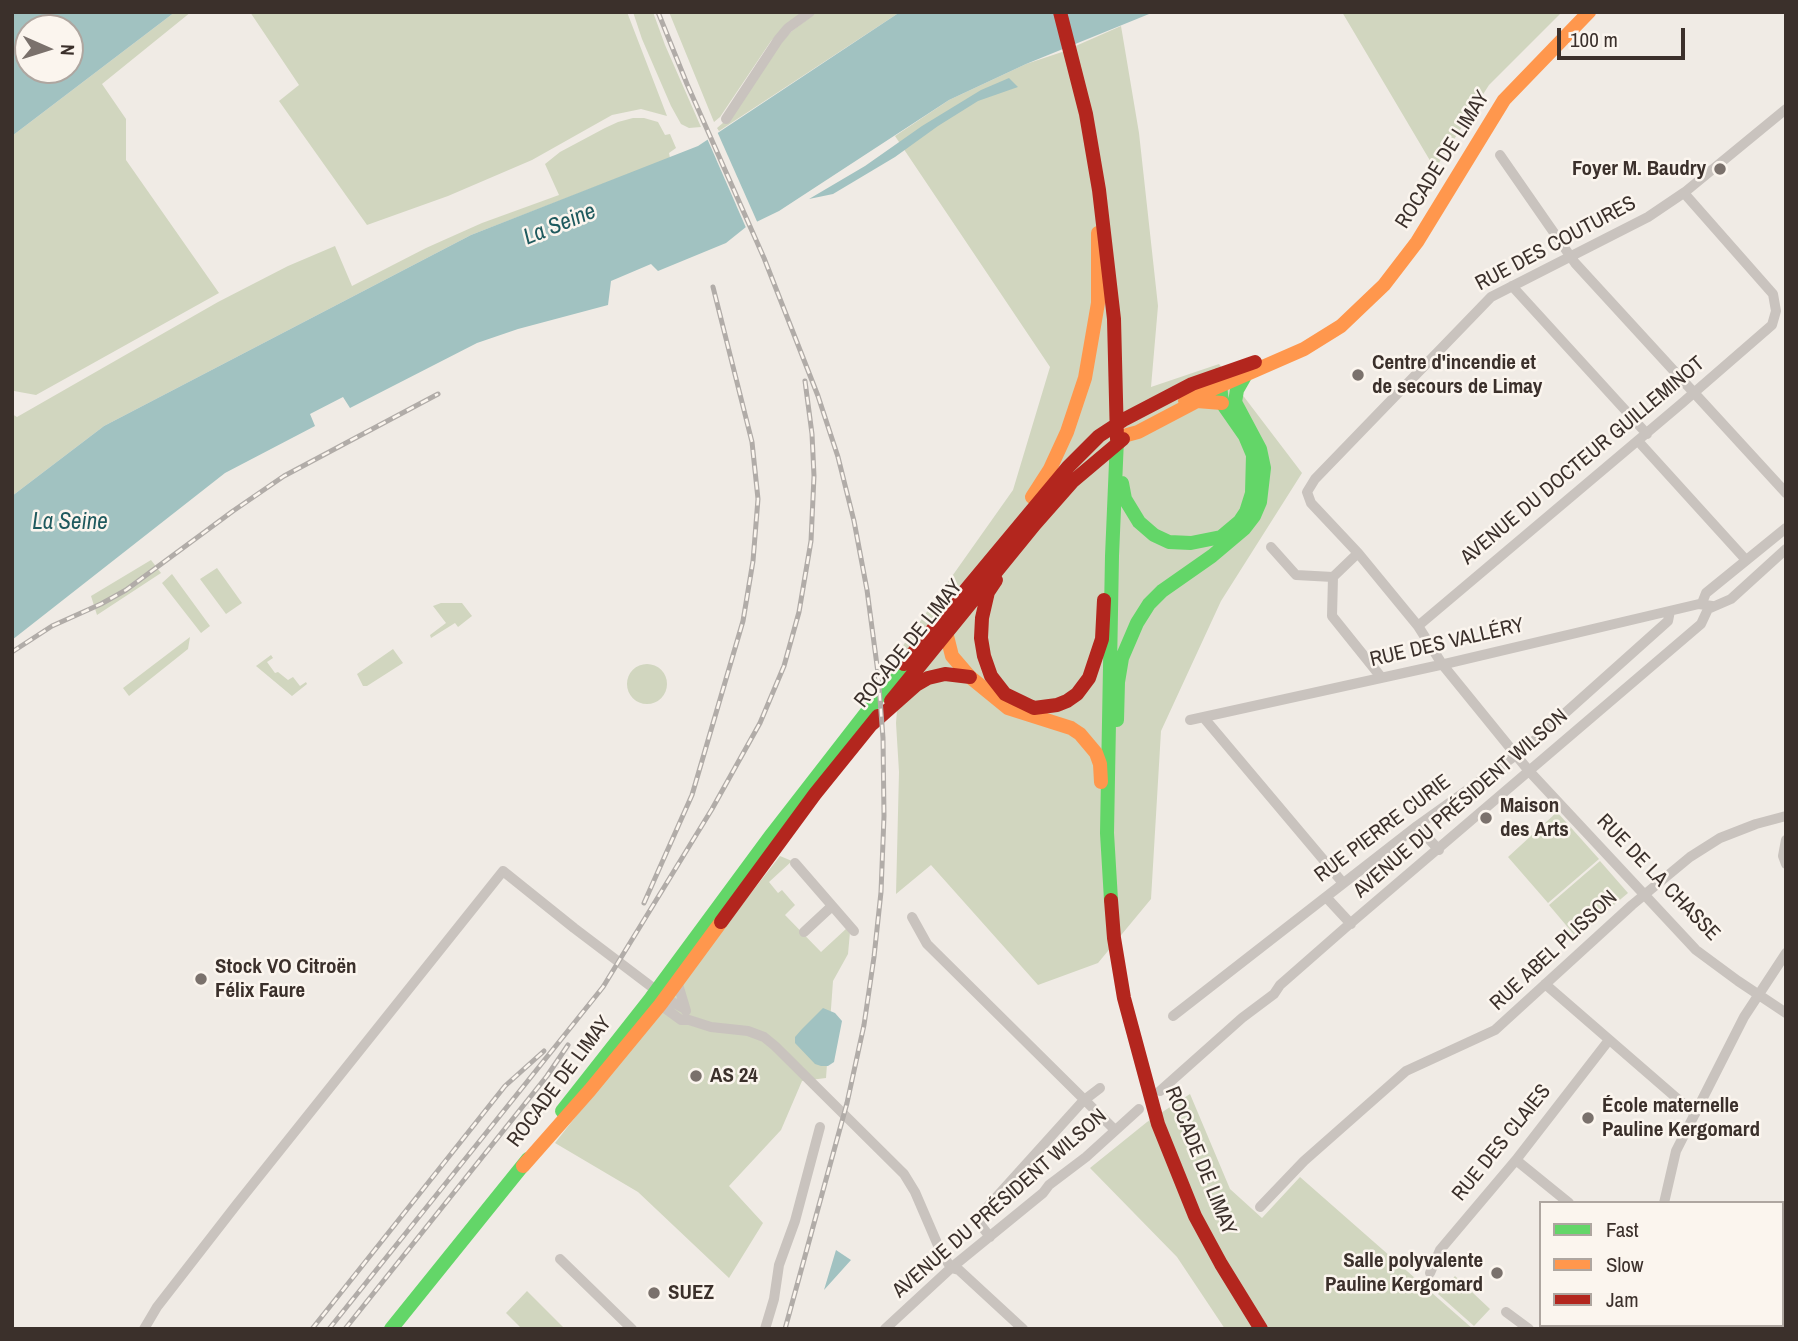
<!DOCTYPE html>
<meta charset="utf-8">
<style>
body{margin:0}
#map{position:relative;width:1798px;height:1341px;overflow:hidden;background:#f0ebe5;font-family:"Archivo Narrow",sans-serif}
canvas{display:block}
.frame{position:absolute;inset:0;border:14px solid #3b302b;pointer-events:none}
.legend{position:absolute;left:1539px;top:1201px;width:245px;height:126px;box-sizing:border-box;background:#fbf5ee;border:2px solid #aea6a0;margin:0;padding:9px 12px;list-style:none;font-size:21px;color:#3b302b}
.legend li{display:flex;align-items:center;gap:14px;height:35px}
.legend b{width:35px;border:2px solid #aea6a0}
.north{position:absolute;left:14px;top:14px;width:70px;height:70px;box-sizing:border-box;background:#fbf5ee;border:2px solid #aea6a0;border-radius:50%;rotate:93deg;font-size:19px;font-weight:700;line-height:28px;text-align:center;color:#3b302b}
.north::after{content:'';display:block;margin:auto;width:24px;height:32px;background:#7a716c;clip-path:polygon(50% 0,100% 100%,50% 72%,0 100%)}
.scale{position:absolute;left:1557px;top:28px;width:128px;height:32px;box-sizing:border-box;border:4px solid #3b302b;border-top:0;padding-left:9px;font-size:21px;line-height:24px;white-space:nowrap;color:#3b302b;-webkit-text-stroke:5px #fbf5ee;paint-order:stroke}
</style>
<div id="map">
<canvas width="1798" height="1341"></canvas>
<div class="frame"></div>
<ul class="legend">
<li><b style="height:9px;background:#63d668"></b>Fast</li>
<li><b style="height:9px;background:#ff974d"></b>Slow</li>
<li><b style="height:9px;background:#b3261e"></b>Jam</li>
</ul>
<div class="north">N</div>
<div class="scale">100 m</div>
</div>
<script>
const context = document.querySelector('canvas').getContext('2d');
context.lineJoin = 'round';
function paint(path, color) {
  context.fillStyle = color;
  context.fill(path, 'evenodd');
}
function shape(rows) {
  const path = new Path2D();
  for (const r of rows) {
    if (r.length === 3) {
      path.moveTo(r[0] + r[2], r[1]);
      path.arc(r[0], r[1], r[2], 0, 2 * Math.PI);
      continue;
    }
    path.moveTo(r[0], r[1]);
    for (let i = 2; i < r.length; i += 2) path.lineTo(r[i], r[i + 1]);
  }
  return path;
}
function strokePath(path, color, width, dash) {
  context.strokeStyle = color;
  context.lineWidth = width;
  context.lineCap = dash ? 'butt' : 'round';
  context.setLineDash(dash || []);
  context.stroke(path);
}
function write(font, color, halo, rows, align = 'center') {
  context.font = font + ' "Archivo Narrow",sans-serif';
  context.lineWidth = 5;
  context.setLineDash([]);
  context.textBaseline = 'middle';
  context.strokeStyle = halo;
  context.fillStyle = color;
  for (const [text, x, y, turn = 0] of rows) {
    context.save();
    context.translate(x, y);
    context.rotate((+turn || 0) * Math.PI / 180);
    context.textAlign = isNaN(turn) ? turn : align;
    if (halo) context.strokeText(text, 0, 0);
    context.fillText(text, 0, 0);
    context.restore();
  }
}
paint(shape([
 [175,12,191,12,102,84,126,119,126,160,219,293,36,395,14,391,12,394,12,136],
 [250,12,627,12,667,116,641,109,612,115,532,160,448,196,367,225,279,101,299,85],
 [633,12,653,12,665,45,701,127,689,128,681,124,671,106,642,39],
 [669,12,803,12,771,41,720,117,714,122],
 [817,12,900,12,719,131,717,128,731,116,774,50,792,31],
 [1342,12,1562,12,1489,85,1435,169],
 [1121,26,1139,133,1158,306,1151,387,1219,364,1302,473,1221,601,1161,731,1151,899,1098,963,1038,985,931,865,896,894,899,772,896,723,902,647,1013,490,1050,367,895,136,949,100,1026,64,1062,52],
 [633,118,644,118,658,122,665,135,670,134,676,148,669,153,670,158,471,235,104,426,12,496,12,414,17,417,218,302,288,266,335,246,352,286,426,248,482,223,559,195,545,164,560,152,605,128,618,122],
 [151,560,161,573,97,615,91,596],
 [217,568,242,603,226,614,200,579],
 [172,574,210,626,201,633,162,583],
 [441,603,462,603,472,616,458,627,455,623,431,638,430,635,446,623,433,606],
 [190,637,188,649,129,696,123,688],
 [393,649,403,663,367,686,363,686,357,674],
 [271,655,273,658,267,662,275,673,278,672,288,680,293,677,300,686,306,682,307,684,292,696,256,666],
 [647,684,20],
 [1557,812,1599,859,1548,903,1508,857],
 [780,856,792,861,769,882,778,893,782,890,795,905,785,915,821,952,847,928,850,932,848,954,833,981,826,1078,802,1081,781,1130,729,1186,763,1223,729,1278,638,1192,555,1143],
 [1600,861,1628,893,1576,937,1549,905],
 [1190,1094,1230,1189,1262,1218,1300,1177,1473,1329,1225,1329,1177,1257,1090,1168,1147,1122],
 [1455,1276,1490,1309,1474,1326,1438,1294],
 [527,1291,565,1329,522,1329,506,1313]
]), '#d1d6bf');
paint(shape([
 [12,12,175,12,12,136],
 [28,28,70,28,70,70,28,70],
 [900,12,1154,12,1026,64,949,100,779,211,746,227,726,243,658,271,651,264,611,281,608,305,518,329,477,343,350,408,343,397,310,414,315,426,225,473,12,640,12,496,104,426,471,235,698,146],
 [1009,78,1018,87,978,101,938,126,895,157,833,194,809,199,865,166,922,126,981,90],
 [823,1008,835,1013,842,1021,834,1062,828,1066,821,1066,815,1064,795,1043,795,1037,802,1029],
 [836,1250,851,1260,824,1290]
]), '#a1c2c1');
paint(shape([
 [716,129,759,226,747,230,706,136]
]), '#f0ebe5');
strokePath(shape([
 [1786,109,1685,192,1648,217,1491,297,1315,479,1307,492,1311,503,1358,553,1418,626,1442,664,1529,771,1696,950,1738,981,1786,1013],
 [726,119,778,40,788,28,810,12],
 [1500,155,1575,263,1786,493],
 [1512,286,1647,434],
 [1638,441,1746,560],
 [1271,547,1296,575,1333,577,1332,616,1381,677],
 [1333,577,1358,553],
 [1702,603,1706,593,1786,528],
 [1418,626,1681,404,1772,325,1776,311,1773,294,1684,193],
 [1204,718,1343,883],
 [1190,720,1449,663,1699,604,1712,606],
 [1417,826,1439,850],
 [1786,840,1783,856,1786,864],
 [795,863,854,931],
 [1326,897,1351,924],
 [912,917,927,944,1115,1130],
 [804,932,832,906],
 [677,981,686,1011],
 [1545,984,1695,1114],
 [655,1001,681,1020,689,1020,711,1027,748,1031,764,1037,775,1046,904,1174,915,1192,940,1250,951,1268],
 [1173,1016,1417,826,1526,748,1668,621,1670,611],
 [1160,1091,1242,1018,1274,994,1280,985,1345,928,1701,624,1708,609,1731,599,1786,549],
 [1516,1160,1569,1203],
 [1664,1203,1676,1151,1744,1017,1786,953],
 [1260,1207,1304,1161,1406,1071,1495,1030,1632,905,1690,857,1720,838,1756,824,1786,816],
 [990,1237,980,1224,981,1214,1083,1101,1100,1088],
 [560,1259,632,1329],
 [951,1268,959,1270,1023,1329],
 [1430,1273,1440,1250,1516,1160,1609,1040],
 [1506,1312,1529,1329],
 [144,1329,157,1307,237,1204,503,871,574,928,669,1000,683,1008],
 [765,1329,774,1299,779,1265,795,1221,820,1127],
 [885,1329,951,1268,1043,1193,1049,1185,1086,1157,1139,1109],
 [1639,1329,1639,1325],
 [1669,1329,1672,1325]
]), '#c9c3be', 10);
strokePath(shape([
 [1122,483,1125,499,1139,522,1154,535,1169,542,1191,543,1221,537,1240,521,1246,512,1252,493,1253,455,1245,436,1222,403,1219,375],
 [1117,720,1118,682,1122,658,1137,623,1149,604,1162,591,1212,556,1244,529,1254,516,1260,502,1264,468,1260,449,1235,402,1237,390,1245,376],
 [1111,900,1107,833,1112,556,1117,439],
 [562,1111,651,998,772,834,904,664],
 [391,1329,528,1159]
]), '#63d668', 14);
strokePath(shape([
 [1185,401,1304,349,1341,326,1384,285,1417,242,1504,100,1589,12],
 [1127,435,1138,432,1197,401,1222,403],
 [1032,497,1050,469,1067,432,1085,378,1098,303,1098,233],
 [961,594,946,632,952,656,970,677,1008,708,1071,728,1080,734,1096,753,1100,764,1101,782],
 [523,1166,590,1090,660,1005,721,922]
]), '#ff974d', 14);
strokePath(shape([
 [1060,12,1086,114,1099,190,1114,319,1117,439],
 [996,580,988,592,982,618,981,638,984,656,991,676,1005,694,1034,708,1057,705,1067,701,1077,694,1089,678,1102,639,1104,600],
 [904,664,1068,467,1099,436,1125,419,1192,384,1255,362],
 [891,701,1035,524,1072,482,1123,439],
 [872,724,916,685,928,678,945,674,970,677],
 [1111,900,1114,938,1124,998,1158,1124,1195,1216,1221,1264,1261,1329],
 [721,922,815,794,878,716]
]), '#b3261e', 14);
const rail = shape([
 [658,12,687,84,764,258,818,396,838,457,854,521,867,590,878,673,883,738,884,816,881,892,874,957,864,1025,847,1103,785,1329],
 [12,652,52,626,101,604,126,590,233,511,284,476,438,394],
 [644,903,692,795,743,621,753,561,758,499,752,442,713,287],
 [312,1329,505,1086,544,1051],
 [329,1329,603,987,712,809,760,723,784,666,799,612,811,541,814,476,812,434,805,381],
 [345,1329,547,1076,568,1045]
]);
strokePath(rail, '#b1aca8', 5);
strokePath(rail, '#fbf5ee', 2.5, [8]);
for (const [x, y, r, color] of [
 [1720,169,7,"#7a716c"],
 [1358,375,7,"#7a716c"],
 [1486,818,7,"#7a716c"],
 [201,979,7,"#7a716c"],
 [696,1076,7,"#7a716c"],
 [1588,1118,7,"#7a716c"],
 [1497,1273,7,"#7a716c"],
 [654,1293,7,"#7a716c"]
]) {
  const dot = new Path2D();
  dot.arc(x, y, r, 0, 2 * Math.PI);
  context.fillStyle = color;
  context.fill(dot);
  strokePath(dot, '#fbf5ee', 2.5);
}
write('21px', '#3b302b', '#fbf5ee', [
 ["ROCADE DE LIMAY",1443,160,-58],
 ["RUE DES COUTURES",1556,244,-28],
 ["AVENUE DU DOCTEUR GUILLEMINOT",1583,461,-40],
 ["RUE DES VALLÉRY",1447,643,-13],
 ["ROCADE DE LIMAY",909,644,-51],
 ["AVENUE DU PRÉSIDENT WILSON",1461,804,-41],
 ["RUE PIERRE CURIE",1383,829,-37],
 ["RUE DE LA CHASSE",1658,878,46],
 ["RUE ABEL PLISSON",1554,951,-43],
 ["ROCADE DE LIMAY",560,1082,-53],
 ["RUE DES CLAIES",1502,1143,-51],
 ["ROCADE DE LIMAY",1200,1161,68],
 ["AVENUE DU PRÉSIDENT WILSON",1000,1204,-41]
]);
write('bold 21px', '#3b302b', '#fbf5ee', [
 ["Foyer M. Baudry",1706,169,"right"],
 ["Centre d'incendie et",1372,363],
 ["de secours de Limay",1372,387],
 ["Maison",1500,806],
 ["des Arts",1500,830],
 ["Stock VO Citroën",215,967],
 ["Félix Faure",215,991],
 ["AS 24",710,1076],
 ["École maternelle",1602,1106],
 ["Pauline Kergomard",1602,1130],
 ["Salle polyvalente",1483,1261,"right"],
 ["Pauline Kergomard",1483,1285,"right"],
 ["SUEZ",668,1293]
], 'left');
write('italic 23px', '#1f5a5e', '#fbf5ee', [
 ["La Seine",560,225,-22],
 ["La Seine",70,523]
]);
</script>
